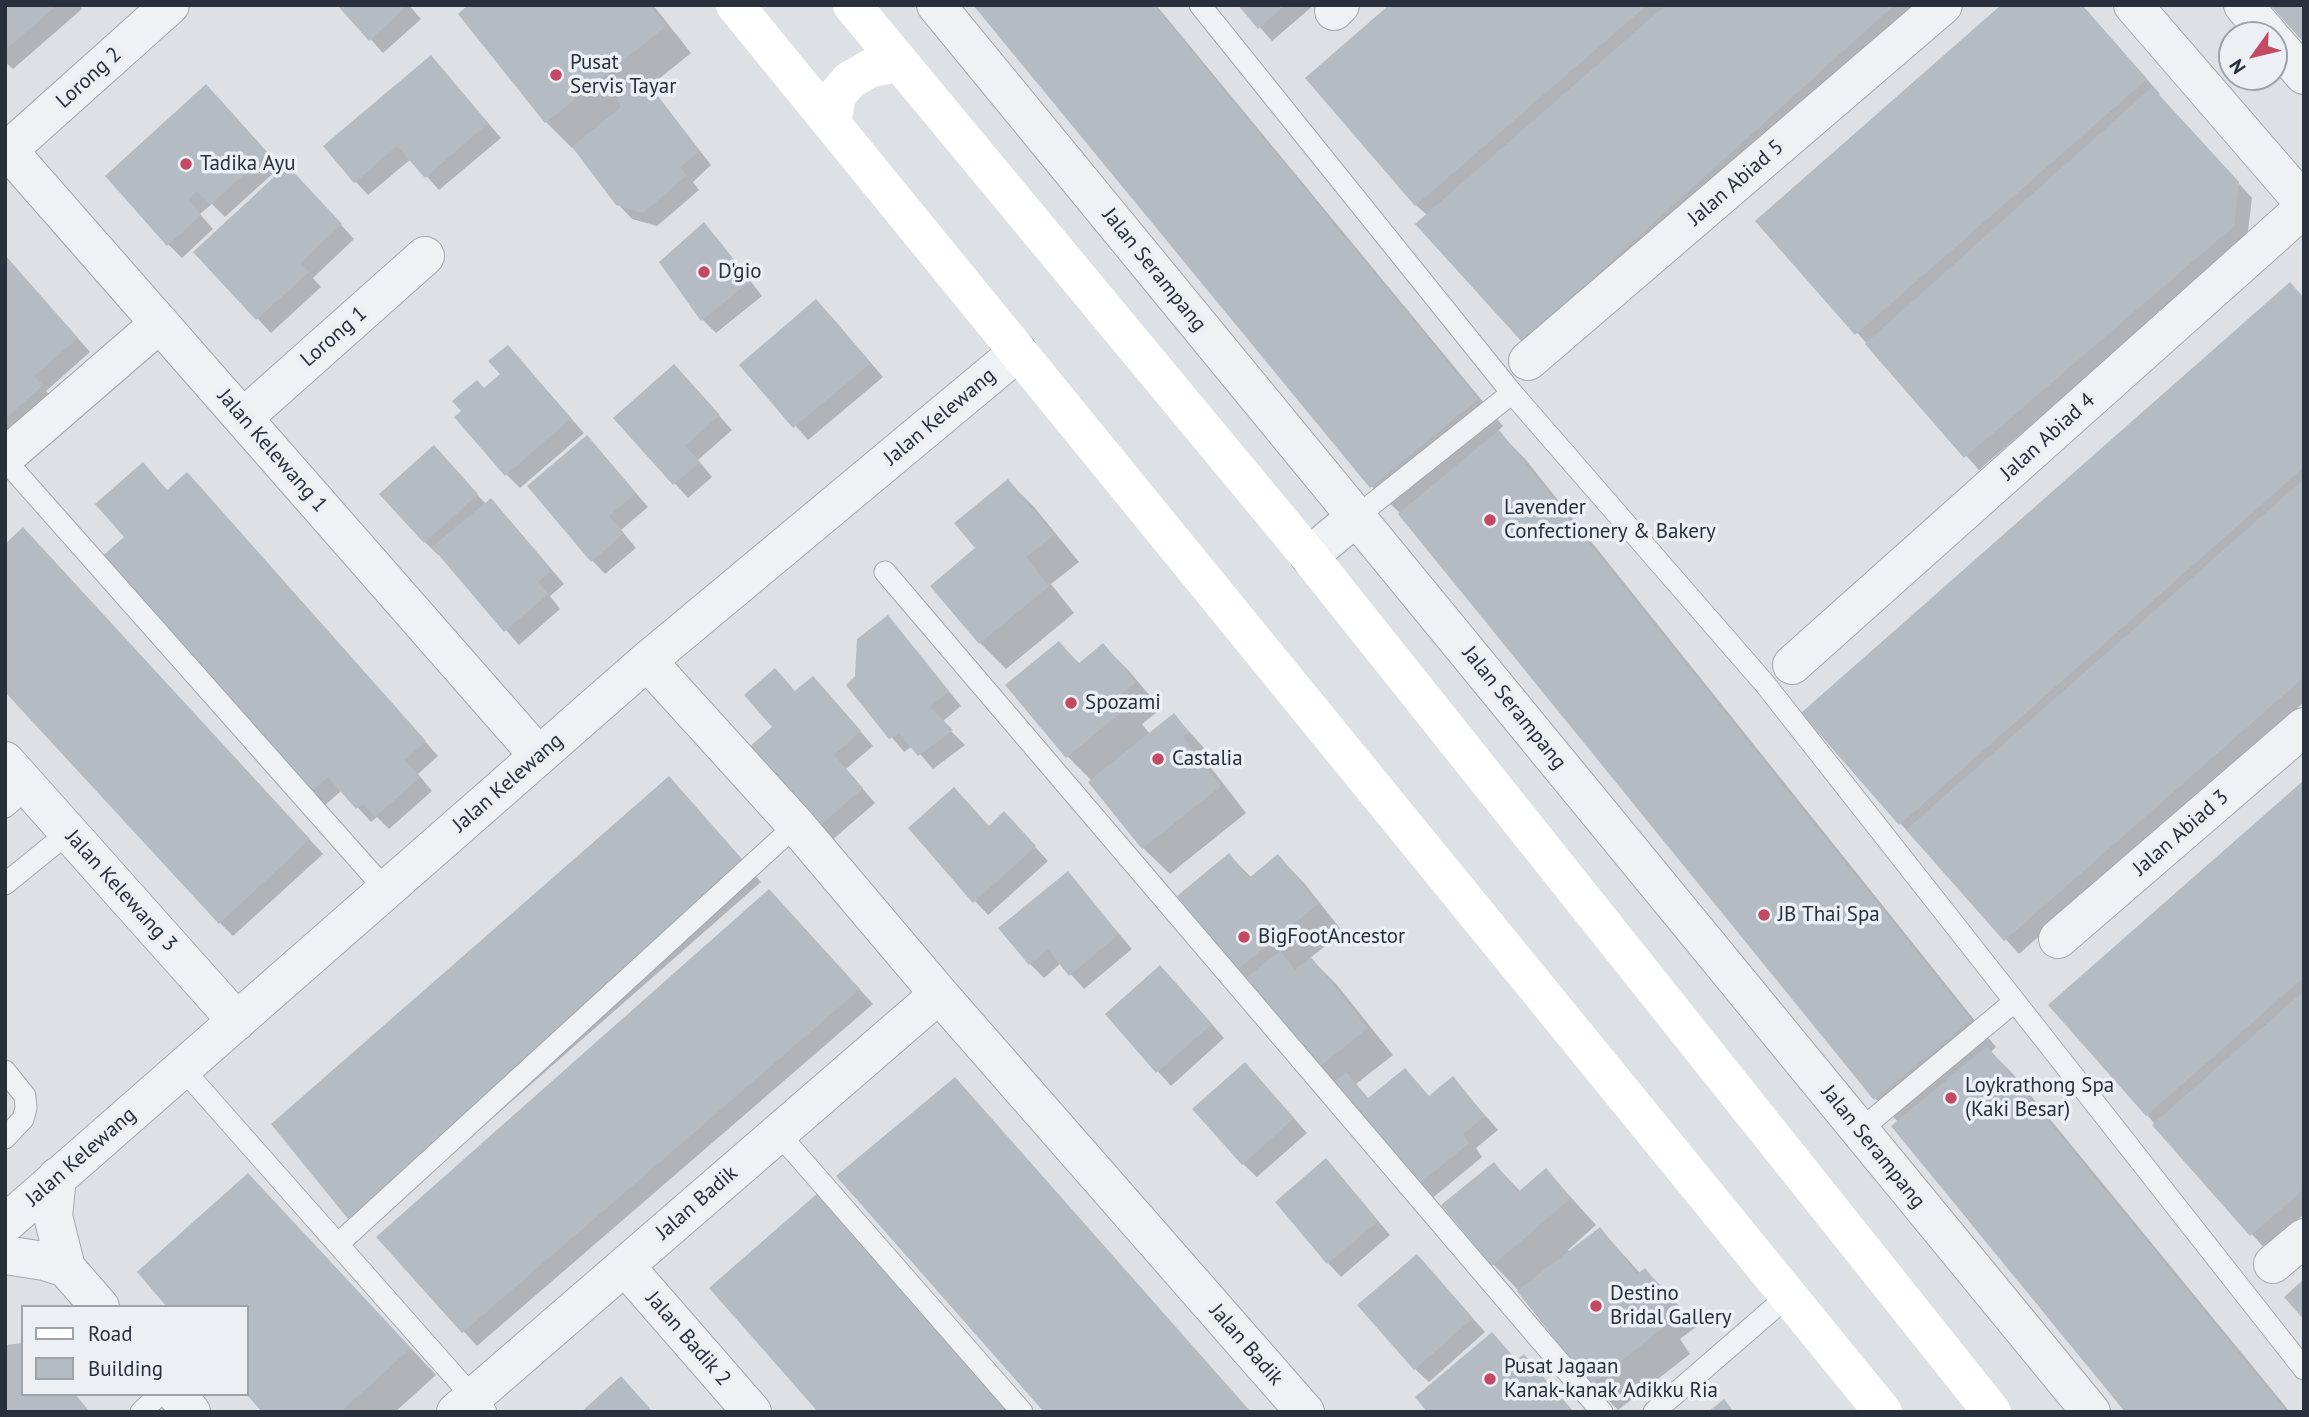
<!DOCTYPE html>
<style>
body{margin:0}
#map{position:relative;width:2309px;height:1417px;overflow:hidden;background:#dde1e6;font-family:"PT Sans",sans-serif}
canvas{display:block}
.frame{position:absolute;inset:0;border:7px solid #28303b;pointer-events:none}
.legend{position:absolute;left:21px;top:1305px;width:228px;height:91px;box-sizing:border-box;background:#ecf0f4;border:2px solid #9ea3aa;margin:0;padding:9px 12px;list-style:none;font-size:21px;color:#28303b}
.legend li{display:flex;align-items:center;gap:14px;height:35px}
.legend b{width:35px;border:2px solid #9ea3aa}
.north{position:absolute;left:2218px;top:21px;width:70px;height:70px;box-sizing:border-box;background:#ecf0f4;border:2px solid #9ea3aa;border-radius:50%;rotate:236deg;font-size:19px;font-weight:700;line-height:28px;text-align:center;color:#28303b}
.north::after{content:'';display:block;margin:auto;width:24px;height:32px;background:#c34965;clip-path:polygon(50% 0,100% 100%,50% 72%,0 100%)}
</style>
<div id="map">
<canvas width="2309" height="1417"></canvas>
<div class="frame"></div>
<ul class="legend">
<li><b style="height:9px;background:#fff"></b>Road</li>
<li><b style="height:19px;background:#b5bbc2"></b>Building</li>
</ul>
<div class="north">N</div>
</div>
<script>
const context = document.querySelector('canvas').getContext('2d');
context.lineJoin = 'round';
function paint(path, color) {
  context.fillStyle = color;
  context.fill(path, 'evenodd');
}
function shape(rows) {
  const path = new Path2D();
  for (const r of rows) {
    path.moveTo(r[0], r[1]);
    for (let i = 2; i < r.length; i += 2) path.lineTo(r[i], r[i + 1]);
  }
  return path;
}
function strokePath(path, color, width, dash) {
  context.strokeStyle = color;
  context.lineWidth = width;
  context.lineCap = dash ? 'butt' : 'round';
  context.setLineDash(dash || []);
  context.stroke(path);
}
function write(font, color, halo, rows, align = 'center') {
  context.font = font + ' "PT Sans",sans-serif';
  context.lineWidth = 7;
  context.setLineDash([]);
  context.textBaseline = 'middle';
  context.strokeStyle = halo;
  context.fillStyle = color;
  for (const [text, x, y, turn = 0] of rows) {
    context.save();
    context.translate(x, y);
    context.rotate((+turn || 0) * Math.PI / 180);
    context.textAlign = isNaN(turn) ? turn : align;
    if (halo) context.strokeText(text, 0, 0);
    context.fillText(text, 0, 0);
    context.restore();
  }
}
paint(shape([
 [5,5,79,5,82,9,13,69,5,62],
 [340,5,409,5,421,19,383,53],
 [471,5,653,5,691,53,650,86,711,165,693,182,699,190,657,226,632,219,618,204,574,147,572,148,546,122],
 [975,5,1156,5,1503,426,1498,431,1525,459,1996,1047,1991,1052,2013,1074,2290,1412,2127,1412,1898,1122,1876,1099,1399,512,1372,487],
 [1240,5,1314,5,1272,41],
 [1392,5,1923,5,1536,355,1428,216,1416,205],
 [2082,5,2160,94,2158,95,2252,198,2247,239,1979,470,1758,221],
 [444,71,501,138,439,190,411,159,368,195,355,181],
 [220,100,280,167,225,217,212,204,200,214,213,229,182,258,168,244],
 [301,181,354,239,313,278,321,287,271,333,196,252],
 [704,225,717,238,762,296,716,333,703,320,661,263],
 [5,256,90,352,46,391,55,400,14,436,5,427],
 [2304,298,2304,702,2019,954,1900,823],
 [830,315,883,377,808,440,742,365],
 [508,347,584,433,520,488,507,475,484,390,502,375],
 [687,380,732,430,698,460,712,477,688,498,616,418],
 [600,451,648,507,621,530,636,548,605,574,592,560],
 [447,461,486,504,491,500,504,514,564,584,550,596,560,609,519,645,440,554,438,555,425,542],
 [143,464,168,491,201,488,438,756,418,774,432,791,389,829,377,817,371,822,342,790,323,807,127,537],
 [1008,481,1034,507,1079,562,1051,584,1074,613,1006,669,980,643,978,548],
 [37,543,323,854,233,936,220,923],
 [888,617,961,706,942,722,965,745,933,769,913,746,904,752,848,685,857,677],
 [1059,643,1080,664,1103,645,1129,671,1161,709,1142,724,1150,734,1174,715,1214,759,1208,764,1246,813,1170,874,1143,848,1092,781,1068,757,1007,685],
 [827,692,873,746,846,769,875,803,831,841,817,828,774,728,796,693],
 [2304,782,2304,1214,2265,1249,2147,1115],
 [682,792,761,882,363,1232,273,1124],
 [989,827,1017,827,1048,861,988,915,975,901],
 [1229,855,1252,878,1278,856,1304,883,1343,932,1310,958,1337,985,1393,1055,1356,1084,1370,1100,1405,1070,1430,1098,1453,1079,1498,1130,1476,1148,1482,1157,1430,1200,1238,969],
 [1067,873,1132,949,1084,989,1061,963,1044,978,1030,964],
 [783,905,873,1004,477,1346,378,1237],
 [1174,981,1224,1038,1171,1086,1107,1014],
 [1258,1078,1307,1133,1257,1177,1243,1164],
 [1494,1164,1521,1192,1546,1170,1596,1225,1568,1250,1570,1252,1600,1229,1640,1273,1645,1270,1671,1296,1696,1327,1680,1339,1690,1354,1618,1410,1592,1384,1518,1290,1494,1265,1444,1206],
 [1339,1174,1390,1235,1341,1277,1328,1263],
 [274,1202,436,1375,395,1412,264,1412,247,1393,247,1307],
 [1417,1256,1485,1332,1429,1382,1415,1369],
 [1492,1334,1518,1361,1524,1356,1574,1412,1429,1412]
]), '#0003');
paint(shape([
 [5,5,57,5,5,50],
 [337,5,408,5,369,41],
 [468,5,650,5,666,26,545,123,458,14],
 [973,5,1154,5,1478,399,1370,488],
 [1238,5,1285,5,1258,29],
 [1389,5,1647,5,1415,206,1305,78],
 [1666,5,1894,5,1522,342,1415,224],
 [2001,5,2082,5,2147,79,1855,335,1755,221],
 [2270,5,2304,5,2304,43],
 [431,55,488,123,425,178,397,146,354,183,323,146],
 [643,77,699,151,680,167,687,175,643,213,616,205,572,147,621,107,617,100],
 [206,84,268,153,210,205,197,191,188,199,201,215,167,246,105,176],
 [2152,87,2239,182,2234,226,1964,458,1865,344],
 [287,165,342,224,300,263,309,272,256,320,193,252],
 [704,222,750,281,701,321,659,262],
 [5,255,78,338,34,376,43,385,5,419],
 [2290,282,2304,298,2304,467,1899,825,1801,713],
 [816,299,871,363,793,428,739,365],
 [508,345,571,418,505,476,454,417,461,411,452,401,477,380,484,388,500,374,488,361],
 [674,364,720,415,685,446,700,462,673,485,613,418],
 [1499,430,1971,1020,1874,1100,1398,514],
 [587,435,636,493,609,516,624,533,591,562,527,486],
 [434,445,478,494,424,543,379,494],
 [143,462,167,490,187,472,426,741,405,760,420,777,375,817,363,804,356,809,328,777,308,794,99,559,124,537,95,504],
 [1008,479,1054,535,1026,557,1049,586,979,644,930,586,975,548,954,523],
 [2304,479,2304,677,2004,941,1906,830],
 [491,498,552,570,538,582,548,594,504,632,432,547],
 [23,527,310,839,219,924,5,692,5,544],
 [888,615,949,691,930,707,953,730,918,756,899,733,889,739,846,685,855,676,857,639],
 [1059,641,1078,664,1103,643,1136,682,1117,697,1126,708,1066,758,1005,685],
 [775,668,795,691,813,676,861,731,834,755,863,788,816,829,747,749,772,727,744,695],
 [1174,713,1189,732,1183,737,1221,786,1142,849,1088,782],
 [669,776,749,867,348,1219,271,1124],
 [2304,780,2304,977,2146,1116,2048,1005],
 [954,787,989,826,1004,811,1036,846,973,903,908,828],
 [1229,853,1249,878,1278,854,1318,904,1237,970,1177,896],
 [1068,871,1119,934,1069,976,1048,949,1029,965,998,928],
 [769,889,860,989,462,1333,376,1237],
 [1280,951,1295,970,1311,957,1368,1028,1315,1070,1243,980],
 [1160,965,1212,1024,1156,1073,1105,1014],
 [2304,991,2304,1189,2250,1236,2152,1125],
 [1987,1046,2287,1412,2125,1412,1891,1126],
 [1245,1062,1294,1118,1242,1165,1192,1109],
 [1405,1068,1429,1096,1453,1076,1485,1116,1463,1134,1469,1143,1415,1187,1331,1085,1346,1072,1368,1098],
 [955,1077,1251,1412,1044,1412,836,1176],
 [1326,1158,1378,1221,1327,1264,1275,1202],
 [1494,1162,1518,1192,1546,1168,1571,1198,1492,1266,1441,1205],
 [248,1173,411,1348,340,1412,262,1412,247,1395,247,1307,167,1307,137,1272],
 [819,1192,1008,1412,818,1412,709,1288],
 [1600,1227,1637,1274,1645,1268,1671,1300,1655,1312,1665,1326,1591,1385,1517,1291],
 [1417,1254,1473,1318,1414,1370,1357,1305],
 [2304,1279,2304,1320,2284,1297],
 [1492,1332,1516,1360,1524,1354,1573,1412,1427,1412,1415,1397],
 [23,1343,23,1394,75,1394,90,1412,5,1412,5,1345],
 [621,1376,653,1412,581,1412],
 [1724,1399,1734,1412,1708,1412]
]), '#b5bbc2');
const service = shape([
 [1200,5,1512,393,1765,684,2304,1369],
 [5,460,386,890],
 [1356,517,1512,393],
 [885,572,1602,1412],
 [5,807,28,787],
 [5,884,69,832],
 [182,1068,486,1412],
 [5,1071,25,1096,26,1108,23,1119,5,1138],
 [1860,1130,2014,1002],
 [778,1133,1022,1412],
 [338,1244,796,825],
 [141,1412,160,1394],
 [1654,1412,1789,1295]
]);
const minor = shape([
 [936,5,2091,1412],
 [2133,5,2304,203],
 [2243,5,2269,35],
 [1334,11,1340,5],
 [2274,41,2304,75],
 [5,147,539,756],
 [8,150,170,5],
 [1528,361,1943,5],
 [243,418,425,256],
 [5,457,160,323],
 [1309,556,1356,517],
 [647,661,796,825,939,994,1305,1412],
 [1792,665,2304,208],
 [5,761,237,1021],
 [2058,939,2304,727],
 [57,1177,53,1216,66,1268,100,1307],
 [5,1255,44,1261,66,1268],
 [2273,1264,2304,1238],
 [625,1266,752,1412],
 [176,1394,191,1412],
 [456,1412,939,994]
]);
const tertiary = shape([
 [5,1224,647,661,1018,352]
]);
strokePath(service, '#a3a8af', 23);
strokePath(minor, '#a3a8af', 40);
strokePath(tertiary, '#a3a8af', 40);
strokePath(service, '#eff2f4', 21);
strokePath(minor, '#eff2f4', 38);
strokePath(tertiary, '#eff2f4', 38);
strokePath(shape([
 [735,5,1883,1412],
 [852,5,1309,556,1992,1412],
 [832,123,837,95,850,80,871,68,899,63]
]), '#fff', 38);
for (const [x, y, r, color] of [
 [556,75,7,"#c34965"],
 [186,164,7,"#c34965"],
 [704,272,7,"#c34965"],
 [1490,520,7,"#c34965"],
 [1071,703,7,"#c34965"],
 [1158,759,7,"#c34965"],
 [1764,915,7,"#c34965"],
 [1244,937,7,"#c34965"],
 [1951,1098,7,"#c34965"],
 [1596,1306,7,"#c34965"],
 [1490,1379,7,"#c34965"]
]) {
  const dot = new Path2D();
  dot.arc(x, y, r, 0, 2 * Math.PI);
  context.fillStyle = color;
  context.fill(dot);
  strokePath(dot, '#ecf0f4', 2.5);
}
write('21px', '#28303b', '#ecf0f4', [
 ["Pusat",570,63],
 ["Servis Tayar",570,87],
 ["Tadika Ayu",200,164],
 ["D'gio",718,272],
 ["Lavender",1504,508],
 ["Confectionery & Bakery",1504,532],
 ["Spozami",1085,703],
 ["Castalia",1172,759],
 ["JB Thai Spa",1778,915],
 ["BigFootAncestor",1258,937],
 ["Loykrathong Spa",1965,1086],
 ["(Kaki Besar)",1965,1110],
 ["Destino",1610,1294],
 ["Bridal Gallery",1610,1318],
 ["Pusat Jagaan",1504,1367],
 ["Kanak-kanak Adikku Ria",1504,1391]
], 'left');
write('21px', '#28303b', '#ecf0f4', [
 ["Lorong 2",89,78,-42],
 ["Jalan Abiad 5",1736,183,-41],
 ["Jalan Serampang",1154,270,51],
 ["Lorong 1",334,337,-41],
 ["Jalan Kelewang",940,417,-40],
 ["Jalan Abiad 4",2048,437,-42],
 ["Jalan Kelewang 1",272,451,49],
 ["Jalan Serampang",1514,708,51],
 ["Jalan Kelewang",508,783,-41],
 ["Jalan Abiad 3",2181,833,-41],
 ["Jalan Kelewang 3",121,891,48],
 ["Jalan Serampang",1873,1147,51],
 ["Jalan Kelewang",81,1157,-41],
 ["Jalan Badik",697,1203,-41],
 ["Jalan Badik 2",688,1339,49],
 ["Jalan Badik",1246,1345,49]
]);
</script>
